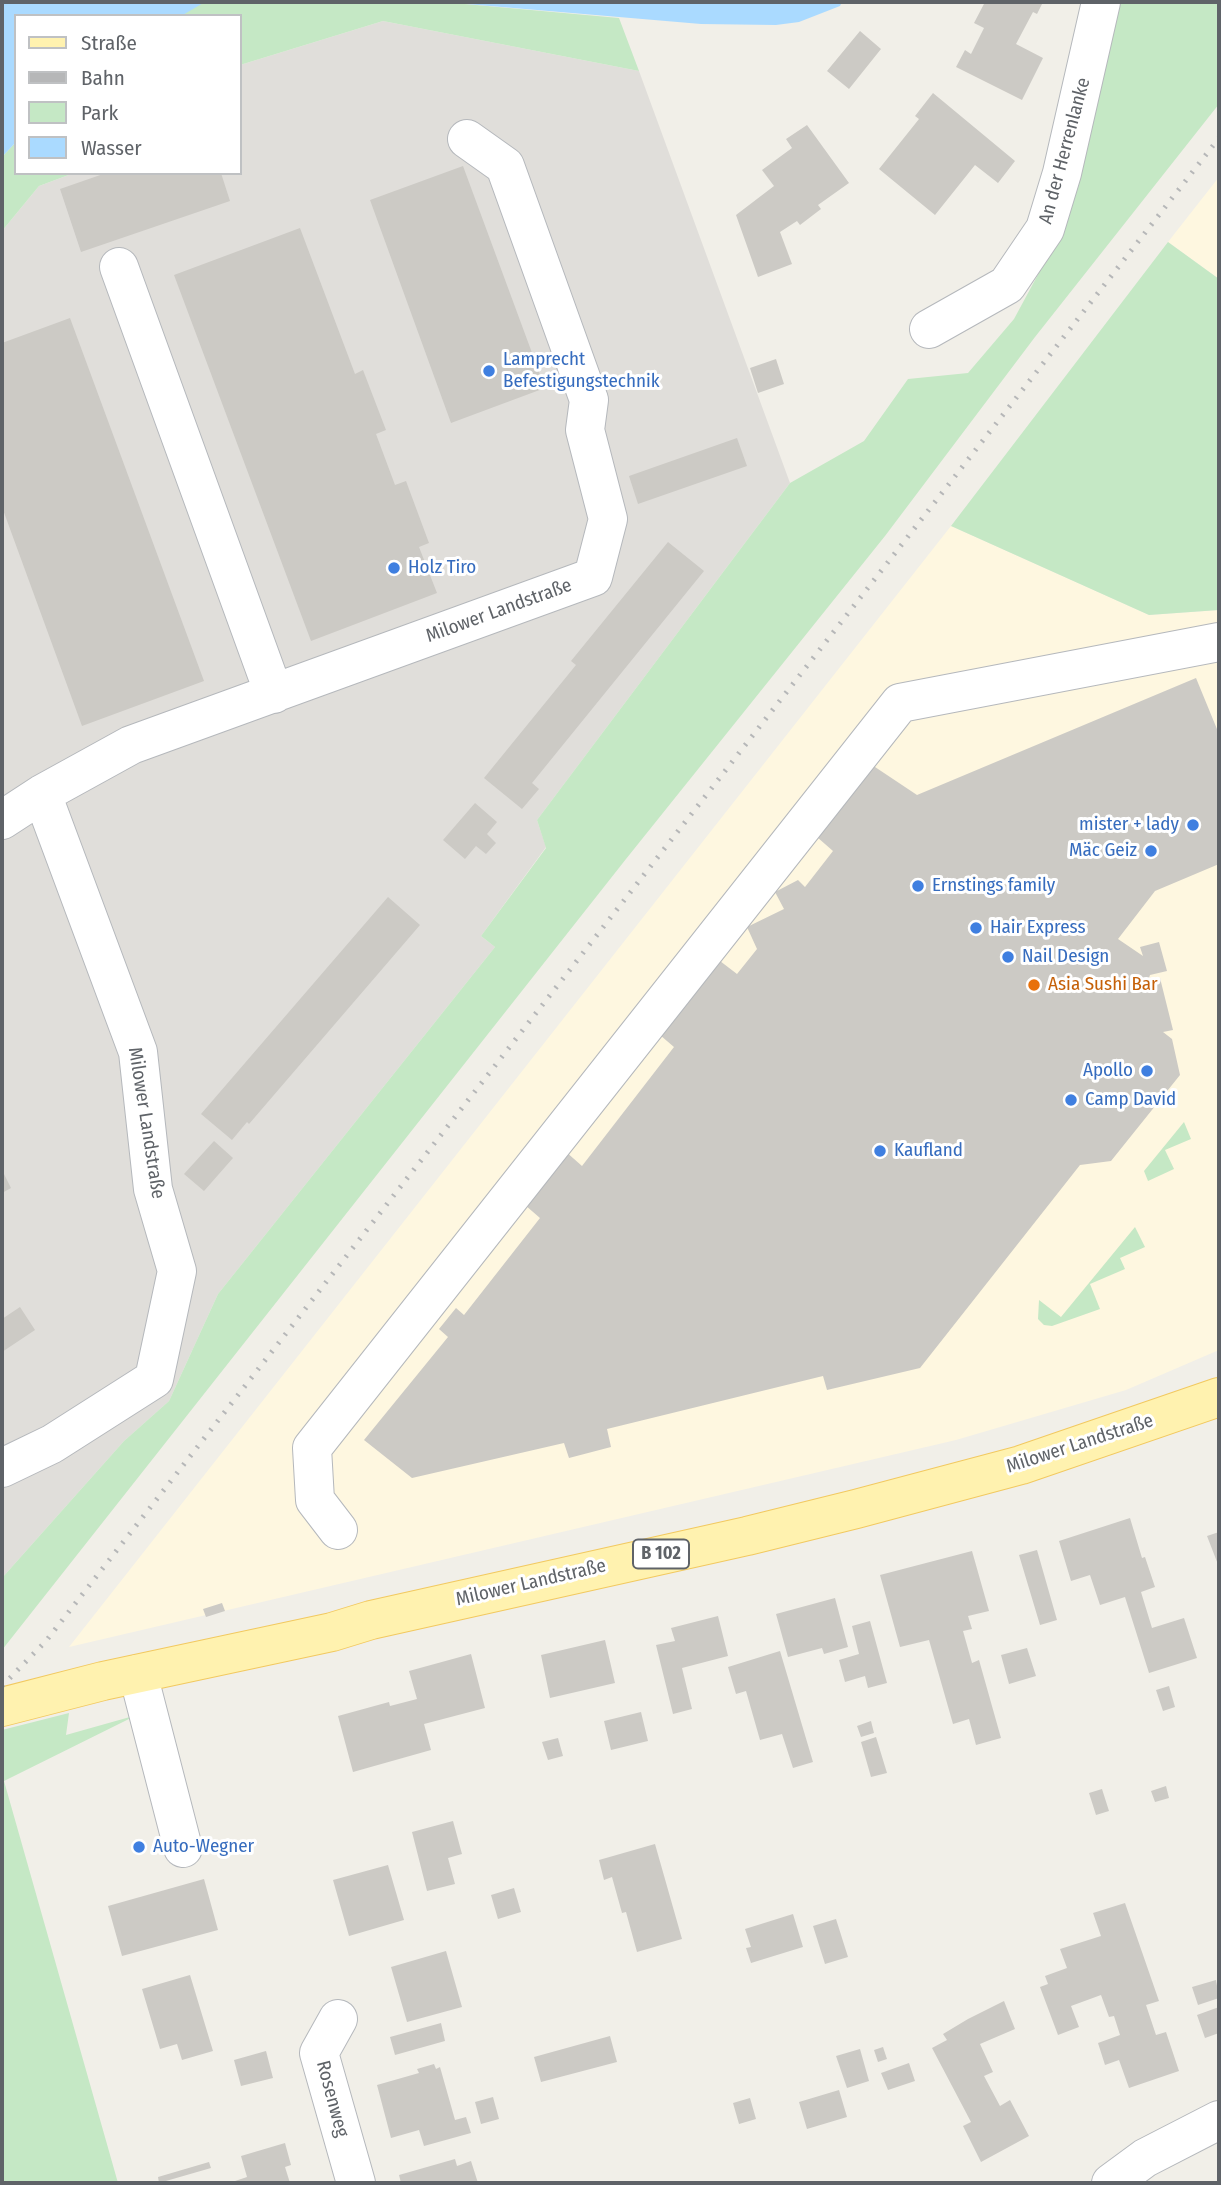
<!DOCTYPE html>
<meta charset="utf-8">
<style>
body{margin:0}
#map{position:relative;width:1221px;height:2185px;overflow:hidden;background:#f1efe8;font-family:"Fira Sans Condensed",sans-serif}
canvas{display:block}
.frame{position:absolute;inset:0;border:4px solid #5f6368;pointer-events:none}
.legend{position:absolute;left:14px;top:14px;width:228px;height:161px;box-sizing:border-box;background:#fff;border:2px solid #bfc1c3;margin:0;padding:9px 12px;list-style:none;font-size:21px;color:#5f6368}
.legend li{display:flex;align-items:center;gap:14px;height:35px}
.legend b{width:35px;border:2px solid #bfc1c3}
</style>
<div id="map">
<canvas width="1221" height="2185"></canvas>
<div class="frame"></div>
<ul class="legend">
<li><b style="height:9px;background:#fff2af"></b>Straße</li>
<li><b style="height:9px;background:#b6b7b8"></b>Bahn</li>
<li><b style="height:19px;background:#c5e8c5"></b>Park</li>
<li><b style="height:19px;background:#aadaff"></b>Wasser</li>
</ul>
</div>
<script>
const context = document.querySelector('canvas').getContext('2d');
context.lineJoin = 'round';
function paint(path, color) {
  context.fillStyle = color;
  context.fill(path, 'evenodd');
}
function shape(rows) {
  const path = new Path2D();
  for (const r of rows) {
    path.moveTo(r[0], r[1]);
    for (let i = 2; i < r.length; i += 2) path.lineTo(r[i], r[i + 1]);
  }
  return path;
}
function strokePath(path, color, width, dash) {
  context.strokeStyle = color;
  context.lineWidth = width;
  context.lineCap = dash ? 'butt' : 'round';
  context.setLineDash(dash || []);
  context.stroke(path);
}
function write(font, color, halo, rows, align = 'center') {
  context.font = font + ' "Fira Sans Condensed",sans-serif';
  context.lineWidth = 6;
  context.setLineDash([]);
  context.textBaseline = 'middle';
  context.strokeStyle = halo;
  context.fillStyle = color;
  for (const [text, x, y, turn = 0] of rows) {
    context.save();
    context.translate(x, y);
    context.rotate((+turn || 0) * Math.PI / 180);
    context.textAlign = isNaN(turn) ? turn : align;
    if (halo) context.strokeText(text, 0, 0);
    context.fillText(text, 0, 0);
    context.restore();
  }
}
paint(shape([
 [1219,177,1219,279,1168,242],
 [951,526,1149,615,1219,610,1219,1350,1126,1390,956,1440,69,1647]
]), '#fef7e0');
paint(shape([
 [383,21,639,71,790,483,537,820,546,847,481,936,495,947,218,1294,169,1401,124,1441,2,1578,2,231,39,186,74,173,240,173,240,65]
]), '#e0deda');
paint(shape([
 [159,2,443,2,619,18,639,71,383,21,240,65,240,16,147,16],
 [1118,2,1219,2,1219,104,1035,337,885,536,626,859,2,1650,2,1578,124,1441,169,1401,218,1294,495,947,481,936,546,848,537,820,790,483,864,441,908,379,968,373,1014,319,1055,243],
 [16,142,16,173,74,173,39,186,2,231,2,157],
 [1168,242,1219,279,1219,610,1149,615,951,526],
 [1184,1122,1191,1139,1165,1150,1174,1169,1148,1181,1144,1171],
 [1135,1227,1145,1247,1120,1258,1125,1269,1090,1284,1100,1309,1052,1326,1044,1325,1038,1319,1039,1300,1061,1317],
 [69,1713,66,1735,137,1715,4,1781,118,2183,2,2183,2,1730]
]), '#c5e8c5');
paint(shape([
 [2,2,205,2,181,16,16,16,16,142,2,157],
 [443,2,842,2,840,6,799,22,776,25,701,24]
]), '#aadaff');
paint(shape([
 [985,2,1043,2,1037,14,1033,12,1016,44,1043,58,1022,100,956,67,965,50,971,54,984,28,974,23],
 [860,31,881,49,849,89,827,71],
 [933,93,1015,161,998,183,975,165,935,215,879,169,919,119,915,116],
 [807,125,849,183,818,205,821,209,800,225,797,221,780,232,792,264,758,277,736,215,774,186,762,170,792,148,786,139],
 [463,166,545,388,451,423,370,200],
 [106,173,221,173,230,201,81,252,60,189],
 [300,228,355,374,363,370,386,430,376,434,395,485,406,481,429,543,419,547,437,593,311,641,174,275],
 [70,318,204,681,82,726,2,507,2,343],
 [776,359,784,384,758,393,750,368],
 [737,438,747,466,638,504,629,476],
 [668,542,704,571,532,783,539,789,522,809,484,778,576,665,571,661],
 [1196,678,1219,734,1219,864,1155,891,1118,939,1143,956,1140,947,1159,942,1167,971,1150,975,1148,981,1160,978,1173,1030,1163,1032,1172,1039,1180,1075,1111,1161,1080,1165,920,1368,827,1390,823,1376,607,1429,611,1447,569,1458,564,1443,412,1478,364,1440,448,1337,439,1329,456,1308,464,1315,540,1218,525,1205,565,1151,582,1166,674,1047,660,1035,720,961,737,974,757,949,747,927,784,909,775,892,798,880,805,887,833,851,817,837,872,765,917,795],
 [475,803,497,822,487,834,496,843,486,854,476,846,465,859,443,840],
 [388,897,420,925,249,1124,247,1122,232,1140,201,1114],
 [214,1141,233,1158,204,1191,184,1174],
 [2,1170,11,1188,2,1193],
 [20,1307,35,1330,2,1352,2,1319],
 [1130,1518,1142,1558,1145,1557,1155,1587,1141,1592,1152,1628,1184,1618,1197,1658,1149,1673,1125,1597,1100,1605,1090,1575,1071,1581,1059,1541],
 [1219,1532,1219,1567,1207,1536],
 [1037,1550,1057,1620,1040,1625,1019,1555],
 [972,1551,989,1611,968,1616,972,1629,963,1631,972,1663,979,1660,1001,1738,976,1745,969,1719,953,1724,929,1640,900,1647,880,1575],
 [835,1598,848,1647,824,1654,822,1648,788,1657,776,1614],
 [222,1603,225,1611,206,1617,203,1609],
 [718,1616,728,1656,682,1668,692,1709,673,1714,656,1645,675,1641,671,1628],
 [870,1621,887,1683,868,1688,865,1676,845,1682,839,1660,859,1654,852,1626],
 [605,1640,615,1683,550,1698,541,1655],
 [1027,1648,1036,1676,1009,1684,1001,1655],
 [780,1651,813,1762,793,1768,782,1734,760,1740,746,1691,736,1694,728,1667],
 [471,1654,485,1708,424,1724,431,1750,353,1772,338,1716,389,1702,390,1706,417,1699,409,1671],
 [1169,1686,1175,1707,1163,1711,1156,1690],
 [641,1712,648,1741,611,1750,604,1721],
 [871,1721,874,1733,861,1737,857,1726],
 [876,1737,887,1773,871,1777,861,1742],
 [558,1738,563,1756,548,1760,542,1742],
 [1166,1786,1169,1798,1155,1802,1151,1791],
 [1102,1789,1109,1811,1096,1815,1089,1793],
 [453,1821,462,1854,448,1858,455,1884,427,1891,412,1832],
 [655,1844,682,1939,637,1952,626,1912,622,1913,612,1877,604,1880,599,1860],
 [388,1865,404,1920,349,1936,333,1880],
 [204,1879,218,1930,122,1956,108,1906],
 [514,1888,521,1912,498,1919,491,1895],
 [1125,1903,1159,2001,1146,2005,1156,2035,1166,2032,1179,2071,1129,2088,1119,2060,1105,2065,1098,2043,1120,2035,1114,2016,1109,2017,1101,1995,1071,2006,1079,2027,1058,2035,1040,1987,1048,1984,1045,1976,1067,1968,1060,1949,1101,1936,1093,1913],
 [793,1914,803,1947,751,1963,746,1948,751,1947,745,1929],
 [836,1919,848,1957,825,1964,813,1926],
 [446,1951,462,2007,407,2022,391,1967],
 [190,1975,213,2051,182,2060,177,2044,160,2049,142,1989],
 [1216,1980,1219,1998,1198,2005,1192,1987],
 [1004,2001,1015,2029,980,2044,993,2072,984,2076,1000,2106,1010,2100,1029,2136,981,2162,963,2126,971,2122,932,2048,947,2040,943,2034,968,2019],
 [1219,2007,1219,2033,1205,2038,1197,2015],
 [441,2023,445,2041,395,2055,390,2037],
 [610,2036,617,2062,541,2082,534,2057],
 [883,2047,887,2059,878,2062,874,2050],
 [860,2049,869,2081,847,2088,836,2056],
 [266,2051,273,2078,241,2086,234,2060],
 [909,2063,915,2081,888,2090,881,2073],
 [434,2064,436,2069,440,2067,455,2120,466,2117,471,2133,424,2146,419,2130,391,2138,377,2085,419,2073,417,2069],
 [839,2090,847,2117,807,2129,799,2102],
 [493,2097,499,2119,481,2124,475,2102],
 [750,2098,756,2119,739,2124,733,2103],
 [285,2143,291,2165,285,2167,290,2183,229,2183,247,2177,241,2156],
 [455,2159,457,2166,471,2161,478,2183,401,2183,399,2175],
 [209,2162,211,2168,159,2183,158,2177]
]), '#cccac5');
const minor = shape([
 [119,267,274,694],
 [929,329,1007,285,1045,229,1062,173,1101,2],
 [2,820,42,794,131,745,593,577,608,519,585,430,589,400,505,166,467,139],
 [2,1468,52,1444,154,1379,177,1271,153,1189,138,1052,42,794],
 [338,1530,315,1500,312,1448,900,703,1219,642],
 [138,1674,183,1848],
 [338,2019,319,2053,356,2183],
 [1111,2183,1145,2158,1219,2120]
]);
const major = shape([
 [2,1707,103,1681,332,1632,371,1620,747,1536,856,1509,1021,1465,1219,1397]
]);
strokePath(minor, '#b5b8bc', 40);
strokePath(major, '#f2c960', 40);
strokePath(minor, '#fff', 38);
strokePath(major, '#fff2af', 38);
strokePath(shape([
 [2,1686,46,1641,1219,138]
]), '#b6b7b8', 5, [2, 9]);
for (const [x, y, r, color] of [
 [489,371,7,"#3f7fe0"],
 [394,568,7,"#3f7fe0"],
 [1193,825,7,"#3f7fe0"],
 [1151,851,7,"#3f7fe0"],
 [918,886,7,"#3f7fe0"],
 [976,928,7,"#3f7fe0"],
 [1008,957,7,"#3f7fe0"],
 [1034,985,7,"#e8710a"],
 [1147,1071,7,"#3f7fe0"],
 [1071,1100,7,"#3f7fe0"],
 [880,1151,7,"#3f7fe0"],
 [139,1847,7,"#3f7fe0"]
]) {
  const dot = new Path2D();
  dot.arc(x, y, r, 0, 2 * Math.PI);
  context.fillStyle = color;
  context.fill(dot);
  strokePath(dot, '#fff', 2.5);
}
for (const [x, y, w] of [
 [661,1554,56]
]) {
  const box = new Path2D();
  box.roundRect(x - w / 2, y - 14.5, w, 29, 5);
  context.fillStyle = '#fff';
  context.fill(box);
  strokePath(box, '#5f6368', 2);
}
write('bold 18px', '#5f6368', null, [
 ["B 102",661,1554]
]);
write('19px', '#5f6368', '#fff', [
 ["An der Herrenlanke",1065,151,-75],
 ["Milower Landstraße",499,611,-20],
 ["Milower Landstraße",146,1123,81],
 ["Milower Landstraße",1080,1444,-18],
 ["Milower Landstraße",531,1583,-13],
 ["Rosenweg",332,2099,75]
]);
write('19px', '#366cbe', '#fff', [
 ["Lamprecht",503,360],
 ["Befestigungstechnik",503,382],
 ["Holz Tiro",408,568],
 ["mister + lady",1179,825,"right"],
 ["Mäc Geiz",1137,851,"right"],
 ["Ernstings family",932,886],
 ["Hair Express",990,928],
 ["Nail Design",1022,957],
 ["Apollo",1133,1071,"right"],
 ["Camp David",1085,1100],
 ["Kaufland",894,1151],
 ["Auto-Wegner",153,1847]
], 'left');
write('19px', '#c56008', '#fff', [
 ["Asia Sushi Bar",1048,985]
], 'left');
</script>
